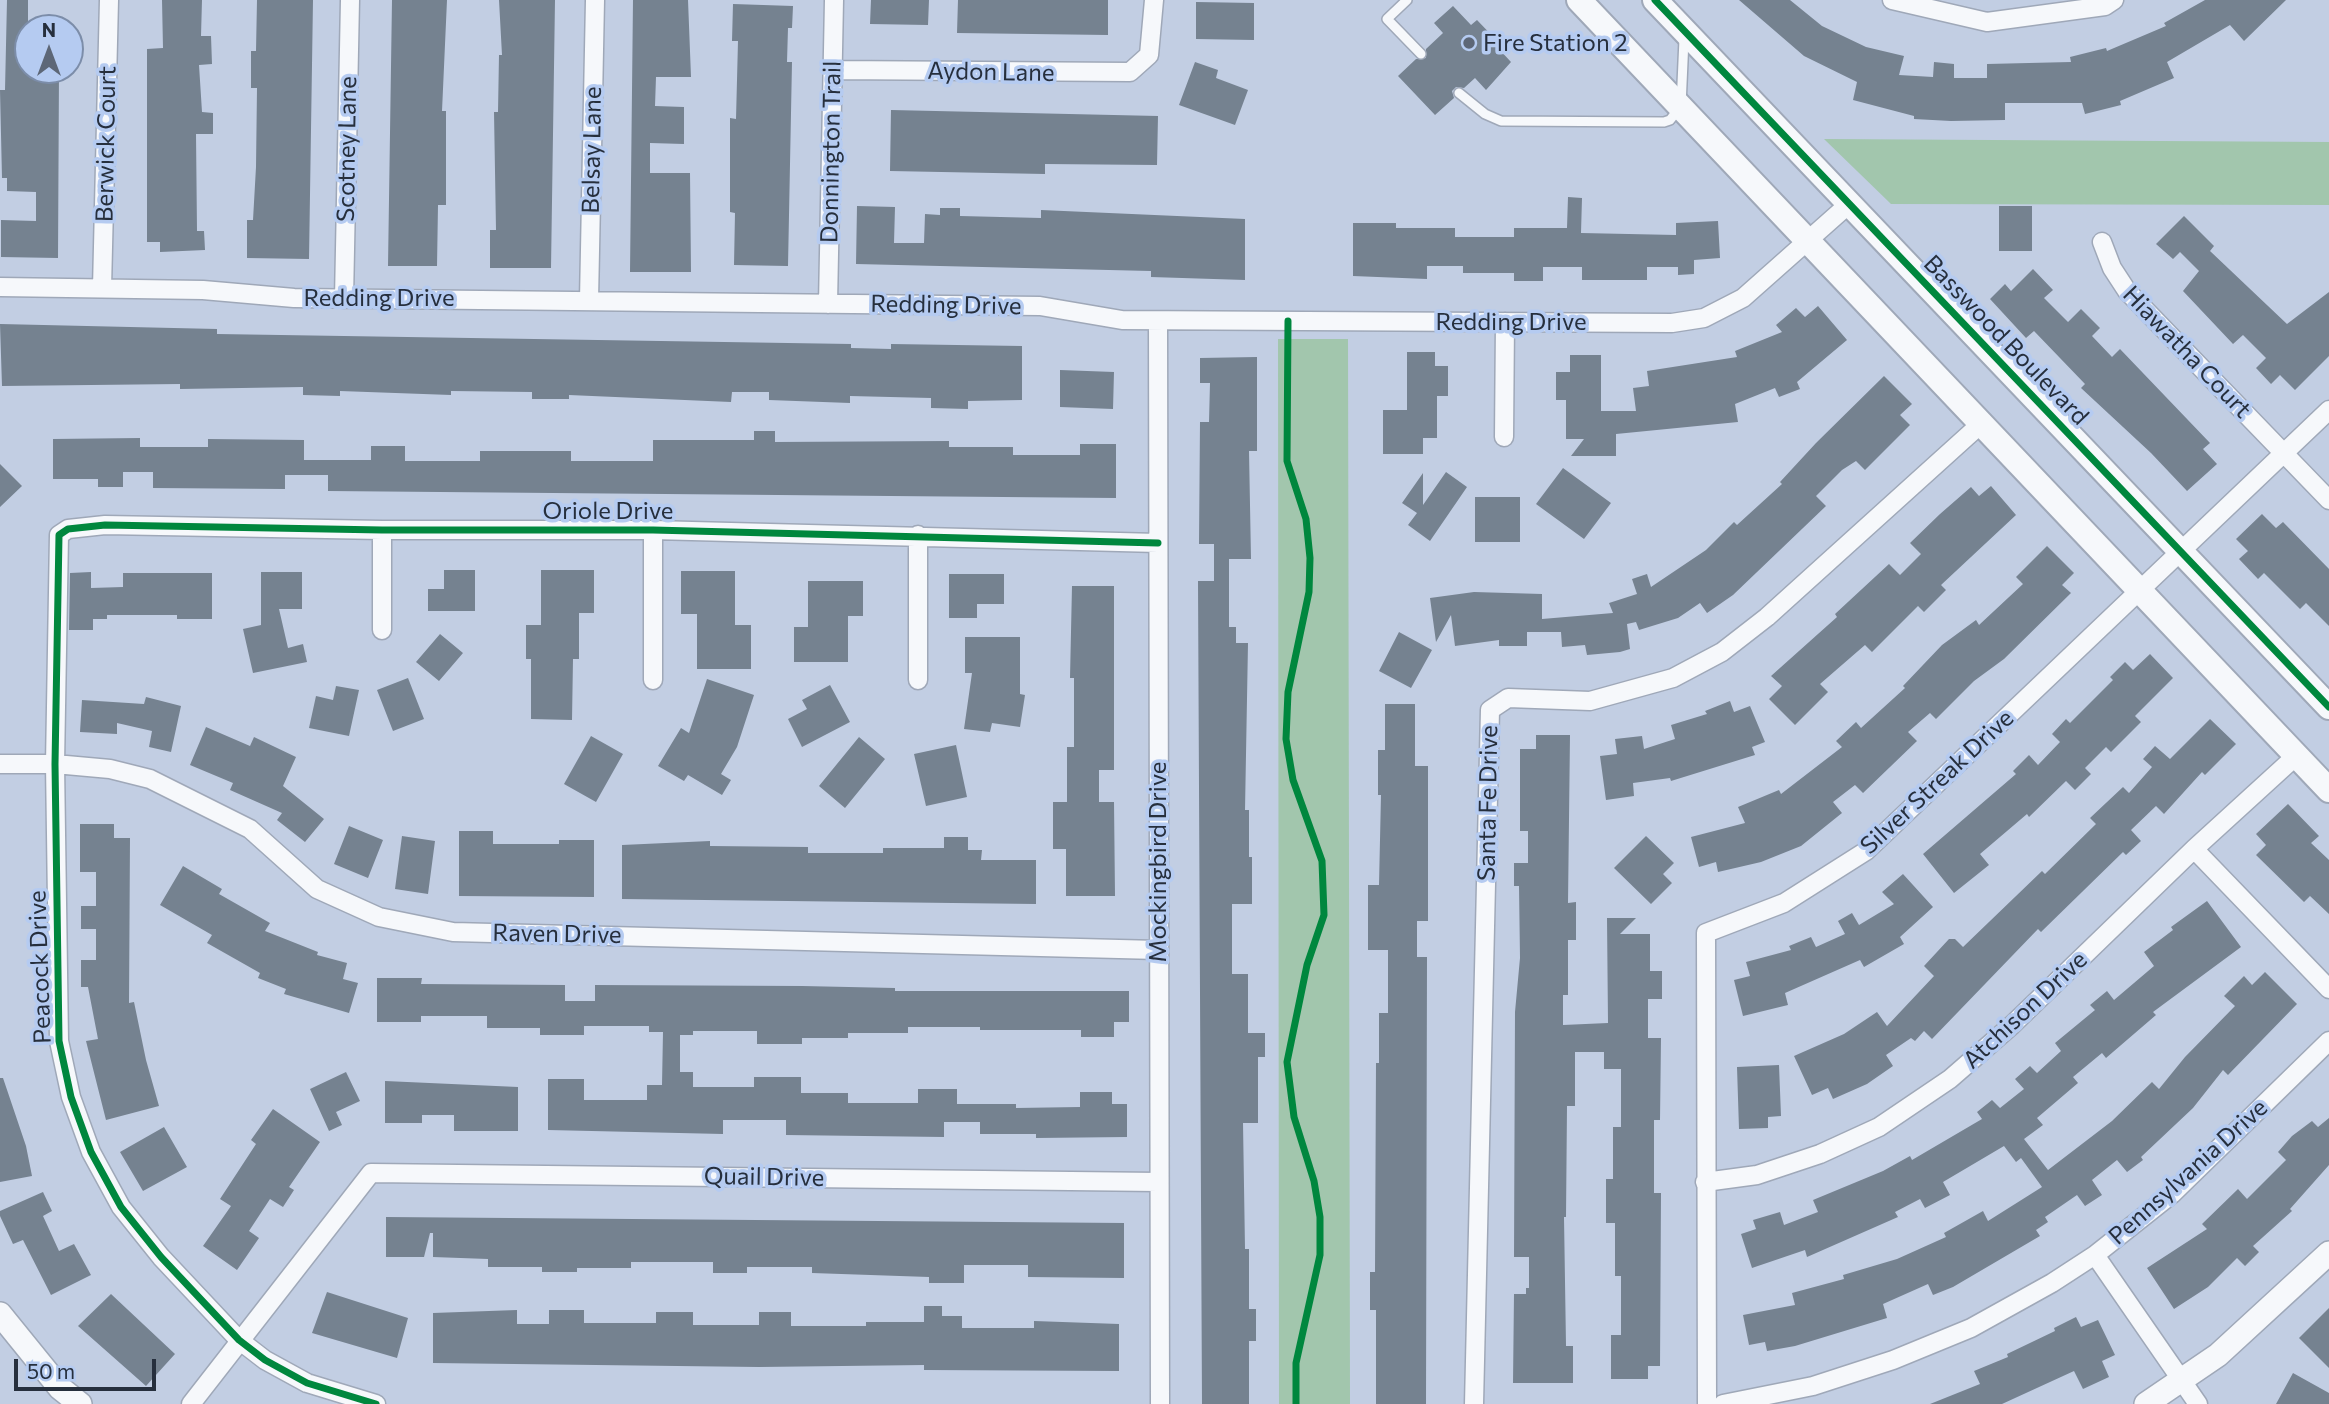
<!DOCTYPE html>
<style>
body{margin:0}
#map{position:relative;width:2329px;height:1404px;overflow:hidden;background:#c2cee3;font-family:Commissioner,sans-serif}
canvas{display:block}
.north{position:absolute;left:14px;top:14px;width:70px;height:70px;box-sizing:border-box;background:#b5cbf1;border:2px solid #7c8da9;border-radius:50%;rotate:0deg;font-size:19px;font-weight:700;line-height:28px;text-align:center;color:#262f3d}
.north::after{content:'';display:block;margin:auto;width:24px;height:32px;background:#5d6777;clip-path:polygon(50% 0,100% 100%,50% 72%,0 100%)}
.scale{position:absolute;left:14px;top:1359px;width:142px;height:32px;box-sizing:border-box;border:4px solid #262f3d;border-top:0;padding-left:9px;font-size:21px;line-height:24px;white-space:nowrap;color:#262f3d;-webkit-text-stroke:5px #b5cbf1;paint-order:stroke}
</style>
<div id="map">
<canvas width="2329" height="1404"></canvas>
<div class="north">N</div>
<div class="scale">50 m</div>
</div>
<script>
const context = document.querySelector('canvas').getContext('2d');
context.lineJoin = 'round';
function paint(path, color) {
  context.fillStyle = color;
  context.fill(path, 'evenodd');
}
function shape(rows) {
  const path = new Path2D();
  for (const r of rows) {
    path.moveTo(r[0], r[1]);
    for (let i = 2; i < r.length; i += 2) path.lineTo(r[i], r[i + 1]);
  }
  return path;
}
function strokePath(path, color, width, dash) {
  context.strokeStyle = color;
  context.lineWidth = width;
  context.lineCap = dash ? 'butt' : 'round';
  context.setLineDash(dash || []);
  context.stroke(path);
}
function write(font, color, halo, rows, align = 'center') {
  context.font = font + ' Commissioner,sans-serif';
  context.lineWidth = 7;
  context.setLineDash([]);
  context.textBaseline = 'middle';
  context.strokeStyle = halo;
  context.fillStyle = color;
  for (const [text, x, y, turn = 0] of rows) {
    context.save();
    context.translate(x, y);
    context.rotate((+turn || 0) * Math.PI / 180);
    context.textAlign = isNaN(turn) ? turn : align;
    if (halo) context.strokeText(text, 0, 0);
    context.fillText(text, 0, 0);
    context.restore();
  }
}
paint(shape([
 [1824,139,2329,142,2329,205,1891,204],
 [1278,339,1348,339,1350,1404,1279,1404]
]), '#a2c6ad');
paint(shape([
 [7,0,28,0,28,70,59,70,58,258,1,257,1,220,36,221,36,192,7,191,7,178,2,178,0,90,5,90],
 [162,0,202,0,201,36,211,36,212,64,199,65,202,112,213,113,213,134,196,134,197,231,204,231,205,250,160,252,160,242,147,242,147,49,163,48],
 [257,0,313,0,309,259,247,258,247,220,253,220,256,167,257,88,251,88,251,51,256,51],
 [392,0,447,0,442,111,446,111,446,205,438,205,437,266,388,266],
 [499,0,555,0,551,268,490,268,490,230,496,230,494,112,498,112,499,55,502,55],
 [633,0,688,0,691,77,656,77,655,106,684,107,684,144,650,143,650,173,690,173,691,272,630,272],
 [871,0,929,0,928,25,870,24],
 [958,0,1108,0,1108,35,957,33],
 [1739,0,1790,0,1822,26,1866,47,1904,56,1899,75,1933,77,1934,62,1954,64,1954,78,1987,78,1987,64,2071,62,2070,57,2106,48,2107,51,2166,26,2164,23,2205,0,2286,0,2244,41,2230,25,2167,62,2174,78,2120,101,2121,105,2085,114,2082,103,2005,103,2005,120,1951,121,1914,119,1914,116,1853,100,1857,82,1804,56],
 [1196,2,1254,3,1254,40,1196,39],
 [733,4,793,6,792,28,788,28,787,62,792,62,788,266,734,265,735,213,730,212,730,118,736,119,738,41,732,41],
 [1453,6,1471,25,1477,20,1501,45,1498,48,1511,62,1486,90,1475,78,1464,88,1456,87,1452,91,1454,98,1435,115,1398,76,1416,59,1426,58,1426,49,1443,33,1434,23],
 [1195,62,1218,70,1216,78,1248,90,1235,125,1179,105],
 [891,110,1158,116,1157,165,1045,164,1045,174,890,171],
 [1568,197,1582,198,1581,233,1676,235,1676,223,1718,221,1720,258,1694,260,1694,274,1678,275,1678,267,1647,267,1647,280,1582,280,1582,267,1543,267,1543,281,1514,281,1514,273,1463,273,1463,266,1427,266,1427,279,1353,276,1353,223,1396,223,1396,228,1455,228,1455,237,1514,237,1514,228,1567,228],
 [857,206,895,207,894,243,924,243,925,214,940,215,940,208,960,208,960,216,1041,218,1041,210,1245,219,1245,280,1151,277,1151,271,856,264],
 [1999,206,2032,206,2032,251,1999,251],
 [2184,216,2214,246,2210,251,2287,324,2329,292,2329,356,2295,390,2280,375,2271,384,2256,368,2266,358,2243,335,2233,344,2183,291,2199,271,2180,252,2173,259,2156,244],
 [2033,269,2053,290,2044,298,2068,322,2081,309,2100,328,2092,336,2112,357,2120,349,2210,443,2203,449,2217,464,2187,491,2151,453,2081,388,2085,384,2034,331,2026,338,1990,299,2005,284,2011,291],
 [1818,306,1847,340,1797,382,1800,389,1779,397,1775,388,1735,404,1738,422,1616,434,1616,456,1571,456,1584,439,1566,439,1566,400,1556,400,1556,372,1570,372,1570,355,1601,355,1601,411,1636,411,1633,388,1649,386,1647,371,1737,357,1735,351,1782,332,1776,325,1796,308,1805,317],
 [0,324,217,329,217,334,851,344,851,348,891,349,891,344,1022,346,1022,400,968,401,968,409,931,408,931,398,850,396,850,403,769,400,769,392,732,392,731,402,569,395,569,399,532,399,532,392,451,391,451,395,340,391,340,396,303,395,303,387,180,389,180,384,2,386],
 [1407,352,1435,352,1435,366,1448,366,1448,396,1437,396,1437,438,1423,438,1423,454,1383,454,1383,410,1407,410],
 [1257,357,1257,451,1249,451,1251,559,1229,559,1229,627,1236,627,1236,643,1248,643,1245,810,1249,810,1249,857,1252,857,1252,904,1232,904,1232,974,1248,974,1248,1033,1265,1033,1265,1057,1258,1057,1258,1123,1243,1123,1245,1249,1249,1249,1249,1309,1256,1309,1256,1341,1249,1341,1249,1404,1202,1404,1198,581,1214,581,1214,544,1199,544,1200,422,1209,422,1210,383,1200,383,1200,358],
 [1060,370,1114,372,1113,409,1060,407],
 [1884,376,1912,404,1900,415,1910,425,1865,470,1856,461,1842,470,1816,496,1826,506,1733,595,1707,613,1700,603,1678,618,1639,630,1636,622,1627,624,1630,649,1620,652,1587,655,1585,645,1562,647,1561,632,1527,632,1527,646,1499,646,1499,640,1455,646,1451,615,1436,642,1430,598,1474,592,1542,594,1542,619,1613,613,1609,603,1637,594,1632,579,1647,574,1651,587,1706,550,1734,522,1737,525,1782,484,1780,482,1816,443],
 [754,431,775,431,775,442,949,441,949,447,1013,447,1013,455,1080,455,1080,444,1116,444,1116,498,328,491,328,475,285,475,285,489,153,488,153,472,123,472,123,487,98,487,98,479,53,479,53,439,140,438,140,447,208,447,208,439,304,440,304,460,371,460,371,446,405,446,405,461,480,461,480,451,571,451,571,461,653,461,653,440,754,440],
 [0,464,22,486,0,507],
 [1563,468,1611,503,1584,539,1536,504],
 [1446,472,1467,487,1430,541,1408,525,1417,513,1402,503,1423,473,1423,505],
 [1991,486,2016,515,1941,585,1946,590,1924,612,1918,606,1872,652,1865,645,1820,684,1828,692,1795,725,1769,699,1782,686,1771,676,1837,617,1835,614,1889,564,1900,575,1921,554,1910,543,1940,514,1971,487,1979,496],
 [1475,497,1520,497,1520,542,1475,542],
 [2262,514,2276,528,2283,522,2329,569,2329,626,2306,603,2300,609,2264,573,2258,579,2239,559,2248,551,2236,539],
 [2047,546,2074,573,2062,585,2071,593,2004,659,1974,681,1936,719,1930,713,1908,732,1917,741,1863,793,1855,785,1833,802,1842,813,1801,846,1761,862,1718,872,1716,862,1699,867,1691,837,1745,823,1738,807,1779,790,1781,794,1842,747,1836,741,1856,722,1861,728,1905,688,1903,686,1942,645,1976,620,1979,625,2023,584,2016,577],
 [444,570,475,570,475,611,428,611,428,589,444,589],
 [541,570,594,570,594,613,579,613,579,659,573,659,572,720,531,719,531,659,526,659,526,625,541,625],
 [681,571,735,571,735,625,751,625,751,669,697,669,697,614,681,614],
 [91,572,91,588,123,587,123,573,212,573,212,619,177,619,177,615,107,615,107,619,93,619,93,630,69,630,70,573],
 [261,572,302,572,302,609,279,609,288,648,303,644,307,662,253,673,243,629,261,625],
 [949,574,1004,574,1004,604,977,604,977,618,949,618],
 [808,581,863,581,863,616,848,616,848,662,794,662,794,627,808,627],
 [1072,586,1114,586,1114,770,1099,770,1099,802,1114,802,1115,896,1066,896,1066,849,1053,849,1053,802,1067,802,1067,747,1074,747,1074,678,1070,678],
 [1399,632,1432,650,1411,688,1379,671],
 [440,634,463,653,439,681,416,662],
 [965,637,1020,637,1020,694,1025,695,1020,727,992,723,990,732,964,729,972,673,965,673],
 [2150,654,2173,678,2135,716,2141,722,2111,752,2106,747,2085,768,2091,774,2075,790,2066,781,2029,817,2027,814,1980,854,1989,865,1954,893,1923,854,2016,774,2013,771,2029,755,2038,765,2060,742,2052,734,2066,719,2070,723,2113,680,2110,677,2125,662,2133,670],
 [408,678,424,719,393,731,377,690],
 [707,679,754,695,737,747,721,774,731,780,722,795,688,775,684,781,658,766,681,728,689,733],
 [830,685,850,722,802,747,788,719,807,709,802,700],
 [336,686,359,690,349,736,309,728,316,696,333,700],
 [146,697,181,706,171,752,149,747,152,731,117,723,117,734,80,732,82,700,144,704],
 [1730,701,1734,712,1750,706,1765,742,1752,747,1755,755,1671,781,1670,778,1633,783,1634,796,1606,800,1600,756,1617,754,1615,739,1642,736,1644,749,1675,739,1671,725,1707,714,1705,711],
 [1385,704,1415,704,1415,766,1428,766,1428,921,1417,921,1417,957,1427,957,1426,1404,1376,1404,1376,1310,1370,1310,1370,1272,1375,1272,1376,1063,1379,1063,1379,1013,1388,1013,1388,950,1368,950,1368,885,1379,885,1381,795,1378,795,1378,750,1385,750],
 [2210,719,2236,744,2205,775,2202,772,2164,814,2156,806,2131,830,2141,841,2126,855,2123,852,2041,932,2038,929,1932,1039,1924,1031,1915,1041,1911,1038,1886,1055,1893,1066,1867,1084,1833,1099,1828,1088,1812,1095,1794,1056,1844,1034,1877,1012,1887,1026,1934,976,1924,966,1949,939,1955,939,1963,947,2042,871,2045,874,2096,824,2090,818,2123,787,2129,793,2152,767,2143,759,2155,746,2170,759],
 [206,727,250,746,254,737,296,757,283,786,324,819,305,842,277,820,282,813,230,790,233,783,190,765],
 [1536,735,1570,735,1568,903,1576,902,1576,940,1568,940,1568,995,1563,995,1563,1025,1608,1023,1607,918,1636,918,1620,934,1650,934,1650,971,1662,971,1662,999,1648,999,1648,1038,1661,1038,1660,1120,1654,1120,1654,1193,1661,1193,1660,1366,1648,1366,1648,1379,1611,1379,1611,1335,1621,1335,1621,1276,1615,1276,1615,1223,1606,1223,1606,1179,1613,1179,1613,1127,1621,1127,1621,1069,1604,1069,1604,1052,1575,1052,1575,1106,1567,1106,1566,1217,1564,1217,1566,1346,1573,1346,1573,1383,1513,1383,1514,1294,1526,1294,1526,1288,1529,1288,1529,1257,1514,1257,1515,1012,1520,958,1519,886,1514,886,1514,863,1528,863,1528,831,1520,831,1520,749,1536,749],
 [591,736,623,754,596,802,564,784],
 [859,737,885,759,845,808,819,786],
 [956,745,967,797,926,806,914,754],
 [2288,804,2319,836,2311,843,2329,860,2329,914,2310,896,2304,902,2256,855,2266,845,2256,834],
 [80,824,114,824,114,838,130,838,129,1003,134,1002,146,1060,159,1106,106,1120,86,1041,98,1039,88,987,81,987,81,960,96,960,96,929,81,929,81,906,96,906,96,872,80,872],
 [349,826,383,840,368,878,334,864],
 [459,831,493,831,493,844,559,844,559,840,594,840,594,897,459,896],
 [402,836,435,841,428,894,395,889],
 [1646,836,1674,863,1663,874,1672,883,1651,904,1614,868],
 [944,837,968,837,968,850,982,850,981,860,1036,860,1036,904,622,899,622,845,710,841,710,846,808,847,808,853,883,853,883,848,944,848],
 [183,866,222,889,219,894,270,923,265,931,318,952,317,955,347,963,343,979,358,983,349,1013,284,994,286,989,258,978,260,973,207,943,212,935,160,905],
 [1903,874,1933,907,1900,937,1904,944,1864,967,1860,960,1785,993,1788,1005,1743,1016,1734,980,1750,976,1746,962,1791,950,1789,946,1811,937,1816,947,1845,934,1838,921,1852,913,1859,925,1894,904,1882,892],
 [2207,901,2241,947,2153,1012,2156,1015,2106,1058,2102,1053,2073,1077,2078,1083,2037,1118,2043,1125,2024,1139,2048,1170,2112,1121,2152,1082,2159,1089,2185,1057,2235,1006,2224,996,2244,976,2252,985,2265,972,2297,1004,2228,1075,2223,1070,2193,1108,2141,1157,2143,1160,2127,1172,2117,1160,2092,1180,2102,1195,2085,1206,2077,1195,2045,1217,2048,1222,2036,1230,2040,1236,1953,1287,1933,1295,1928,1284,1883,1304,1887,1318,1795,1346,1767,1351,1765,1342,1749,1345,1743,1315,1795,1305,1792,1293,1844,1279,1843,1275,1897,1259,1946,1237,1944,1233,1983,1211,1988,1221,2042,1187,2021,1158,2016,1162,2004,1146,1943,1182,1950,1195,1925,1208,1920,1199,1895,1212,1898,1217,1807,1257,1805,1250,1752,1268,1741,1234,1756,1229,1753,1220,1780,1212,1784,1225,1818,1212,1813,1200,1883,1171,1910,1156,1912,1160,1982,1119,1977,1112,1992,1100,2000,1108,2024,1089,2015,1079,2030,1066,2037,1073,2061,1051,2055,1043,2095,1010,2090,1005,2107,991,2114,1000,2154,966,2144,952,2173,930,2171,927],
 [377,978,422,978,421,984,565,985,565,1001,595,1001,595,985,802,986,895,988,895,991,1129,991,1129,1022,1114,1022,1114,1037,1081,1037,1081,1030,980,1030,980,1027,908,1027,908,1033,848,1033,848,1038,802,1038,802,1044,757,1044,757,1031,693,1031,693,1035,680,1035,680,1072,693,1072,693,1087,754,1087,754,1077,801,1077,801,1093,848,1093,848,1103,918,1103,918,1089,957,1089,957,1104,1016,1104,1016,1108,1080,1107,1080,1092,1112,1092,1112,1104,1127,1104,1127,1137,1036,1138,1036,1134,980,1134,980,1122,944,1122,944,1137,786,1135,786,1120,723,1120,723,1134,548,1130,548,1079,584,1079,584,1100,647,1100,647,1085,662,1085,663,1032,649,1032,649,1026,584,1026,584,1035,540,1035,540,1028,487,1028,487,1016,421,1016,421,1022,377,1022],
 [1779,1065,1781,1116,1768,1117,1768,1128,1739,1129,1737,1067],
 [346,1072,360,1101,336,1112,342,1125,329,1131,310,1089],
 [0,1078,3,1078,26,1146,32,1176,0,1182],
 [385,1081,518,1087,518,1131,454,1131,454,1115,422,1115,422,1123,385,1123],
 [273,1109,320,1142,289,1187,294,1190,283,1207,270,1199,249,1231,259,1238,237,1270,203,1246,231,1206,220,1199,256,1144,251,1140],
 [2329,1118,2329,1165,2290,1209,2292,1211,2253,1246,2259,1252,2245,1266,2237,1258,2208,1287,2174,1309,2147,1268,2207,1229,2202,1224,2238,1189,2247,1199,2286,1160,2278,1152,2292,1136,2312,1121,2318,1127],
 [164,1127,187,1167,143,1191,120,1152],
 [43,1192,52,1211,43,1216,59,1251,74,1244,91,1275,51,1295,23,1240,13,1244,0,1216,0,1211],
 [386,1217,1124,1223,1124,1278,1028,1277,1028,1265,964,1265,964,1283,929,1283,929,1277,812,1273,812,1267,747,1267,747,1273,713,1273,713,1262,631,1262,631,1268,577,1268,577,1272,542,1272,542,1267,488,1267,488,1259,433,1257,433,1233,430,1233,424,1257,386,1257],
 [327,1292,408,1318,397,1358,312,1333],
 [111,1294,175,1354,146,1386,78,1326],
 [924,1306,942,1306,942,1316,962,1316,962,1328,1034,1328,1034,1321,1119,1324,1119,1371,924,1370,924,1365,759,1367,433,1363,433,1313,517,1310,517,1324,549,1324,549,1310,584,1310,584,1323,656,1323,656,1312,693,1312,693,1325,759,1325,759,1312,791,1312,791,1326,866,1326,866,1322,924,1322],
 [2329,1308,2329,1368,2299,1338],
 [2076,1317,2081,1327,2098,1320,2115,1355,2102,1361,2109,1377,2083,1389,2074,1371,2002,1404,1930,1404,1980,1384,1974,1371,2008,1357,2007,1354,2055,1331,2054,1328],
 [2293,1373,2329,1393,2329,1404,2276,1404]
]), '#758290');
const service = shape([
 [1407,0,1387,19,1421,54],
 [1459,93,1485,114,1501,121,1664,122,1670,120,1681,106,1684,39]
]);
const minor = shape([
 [1892,0,1987,22,2105,6,2114,0],
 [832,70,1130,72,1149,55,1154,0],
 [2102,242,2112,268,2127,291,2329,500],
 [0,287,203,290,294,298,1040,306,1122,320,1672,323,1704,318,1743,298,1849,204],
 [102,288,109,0],
 [344,299,350,0],
 [589,300,595,0],
 [828,304,834,0],
 [1158,321,1160,1404],
 [1504,437,1505,322],
 [653,530,653,680],
 [918,535,918,680],
 [382,630,382,530],
 [0,764,55,764,110,769,150,779,250,829,317,889,379,917,453,932,1158,950],
 [2194,849,2329,989],
 [1705,1182,1757,1175,1820,1154,1879,1127,1950,1079,2012,1025,2194,849,2296,756],
 [2095,1255,2198,1404],
 [191,1404,371,1173,1158,1182],
 [376,1404,307,1383,265,1360,239,1340,161,1257,121,1207,91,1152,71,1097,59,1041,55,764,59,535,68,529,105,525,382,530,653,530,1158,543],
 [1474,1404,1490,710,1508,698,1590,701,1673,678,1722,652,1767,617,1983,422],
 [1707,1404,1706,933,1784,903,1866,851,2329,410],
 [1723,1404,1813,1386,1893,1360,1971,1328,2052,1283,2095,1255,2172,1194,2329,1041]
]);
const tertiary = shape([
 [0,1314,60,1388,80,1404],
 [2146,1404,2218,1355,2329,1253]
]);
const secondary = shape([
 [1579,0,2329,790],
 [1655,0,2329,707]
]);
strokePath(service, '#9fa8b8', 12);
strokePath(minor, '#9fa8b8', 21);
strokePath(tertiary, '#9fa8b8', 26);
strokePath(secondary, '#9fa8b8', 28);
strokePath(service, '#f6f8fb', 9);
strokePath(minor, '#f6f8fb', 18);
strokePath(tertiary, '#f6f8fb', 23);
strokePath(secondary, '#f6f8fb', 24);
strokePath(shape([
 [1655,0,2329,707],
 [1288,321,1287,461,1306,519,1310,558,1309,592,1288,692,1286,739,1293,780,1322,861,1324,915,1307,965,1287,1062,1294,1117,1314,1181,1320,1217,1320,1255,1296,1363,1296,1404],
 [376,1404,307,1383,265,1360,239,1340,161,1257,121,1207,91,1152,71,1097,59,1041,55,764,59,535,68,529,105,525,382,530,653,530,1158,543]
]), '#00873e', 7);
for (const [x, y, r, color] of [
 [1469,43,7,"#5d6777"]
]) {
  const dot = new Path2D();
  dot.arc(x, y, r, 0, 2 * Math.PI);
  context.fillStyle = color;
  context.fill(dot);
  strokePath(dot, '#b5cbf1', 2.5);
}
write('24px', '#262f3d', '#b5cbf1', [
 ["Fire Station 2",1483,43]
], 'left');
write('24px', '#262f3d', '#b5cbf1', [
 ["Aydon Lane",991,72,1],
 ["Berwick Court",106,144,-89],
 ["Scotney Lane",347,149,-89],
 ["Belsay Lane",592,150,-89],
 ["Donnington Trail",831,152,-89],
 ["Redding Drive",379,298],
 ["Redding Drive",946,305,1],
 ["Redding Drive",1511,322],
 ["Basswood Boulevard",2006,340,46],
 ["Hiawatha Court",2187,352,46],
 ["Oriole Drive",608,511],
 ["Silver Streak Drive",1937,782,-43],
 ["Santa Fe Drive",1488,803,-89],
 ["Mockingbird Drive",1158,862,-90],
 ["Raven Drive",557,934,1],
 ["Peacock Drive",40,967,-92],
 ["Atchison Drive",2025,1010,-43],
 ["Pennsylvania Drive",2188,1172,-42],
 ["Quail Drive",764,1177,1]
]);
</script>
